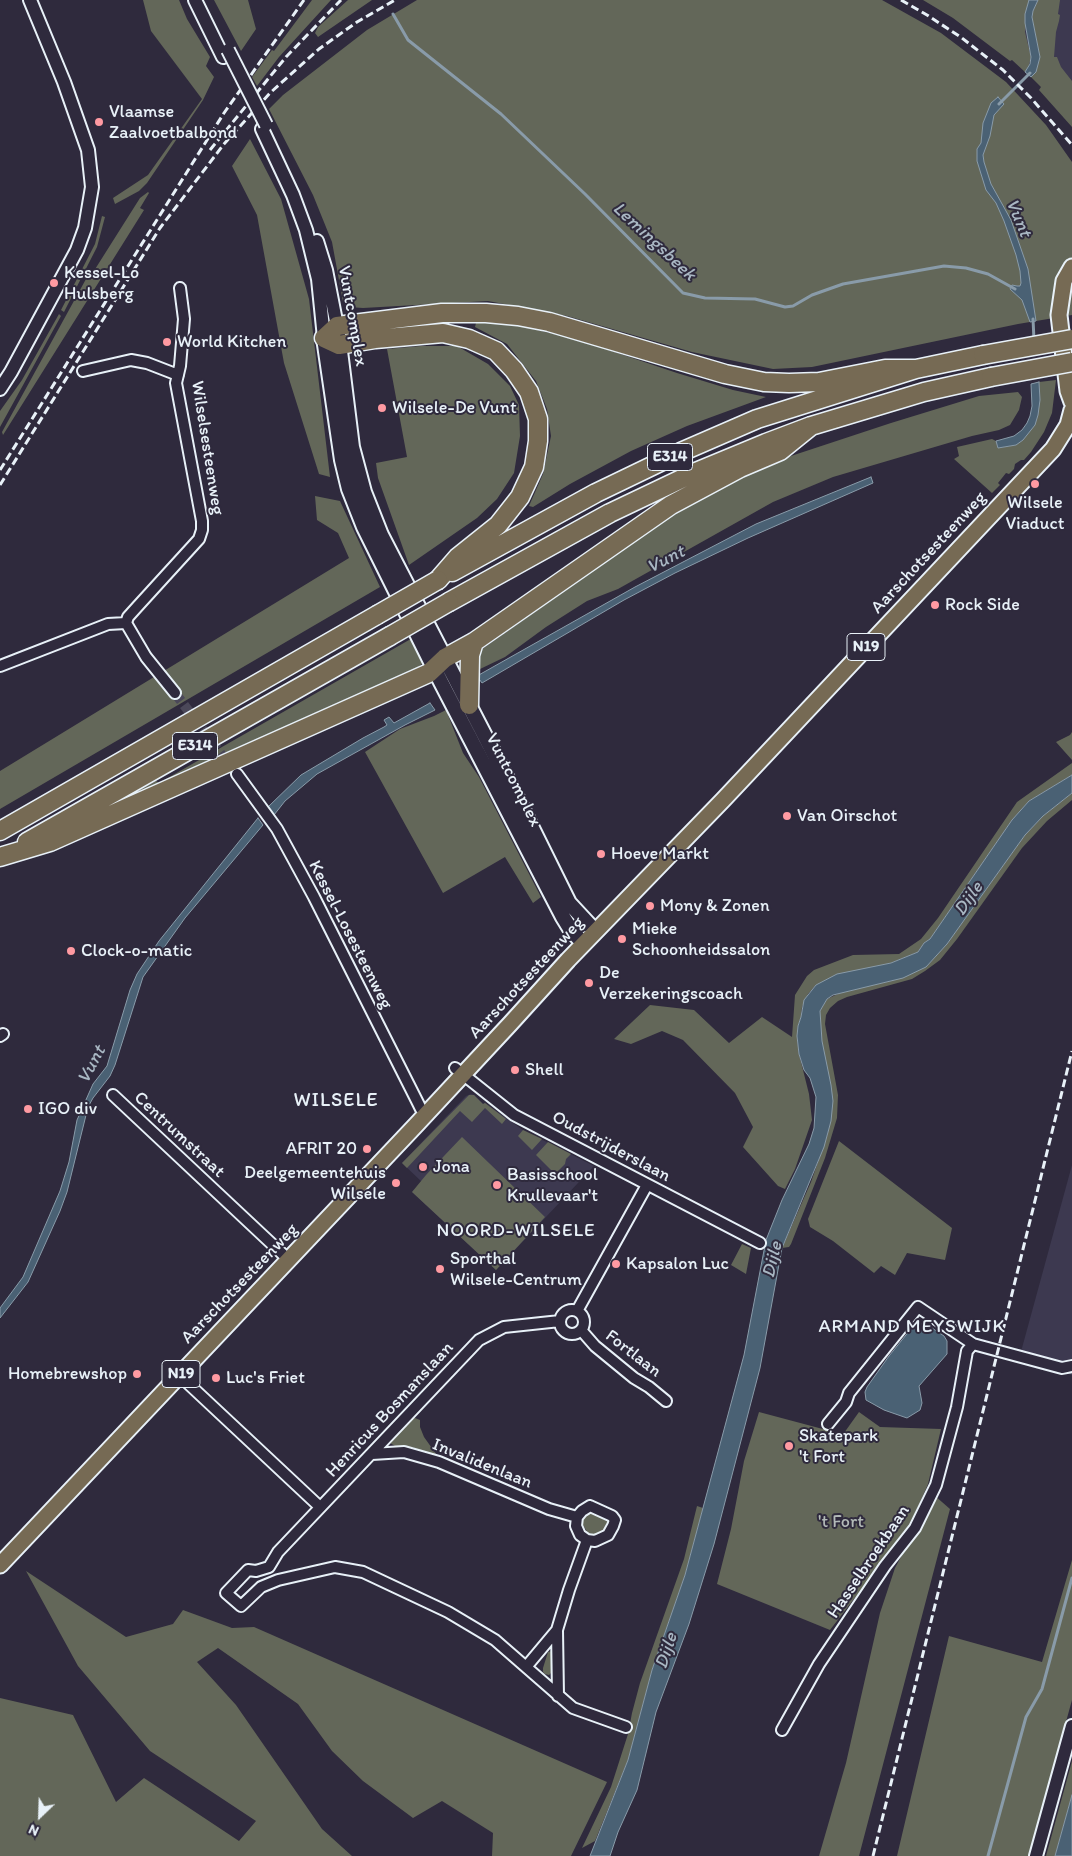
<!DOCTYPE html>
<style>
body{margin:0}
#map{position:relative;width:1072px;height:1856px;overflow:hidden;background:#2f2a3d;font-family:Itim,sans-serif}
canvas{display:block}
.north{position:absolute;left:15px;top:1791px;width:50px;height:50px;-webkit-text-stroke:4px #2f2a3d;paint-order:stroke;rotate:204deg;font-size:14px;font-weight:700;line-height:20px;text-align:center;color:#e8f1f8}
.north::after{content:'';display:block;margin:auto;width:18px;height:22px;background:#e8f1f8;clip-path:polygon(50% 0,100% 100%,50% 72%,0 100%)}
</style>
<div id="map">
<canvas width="1072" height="1856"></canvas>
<div class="north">N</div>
</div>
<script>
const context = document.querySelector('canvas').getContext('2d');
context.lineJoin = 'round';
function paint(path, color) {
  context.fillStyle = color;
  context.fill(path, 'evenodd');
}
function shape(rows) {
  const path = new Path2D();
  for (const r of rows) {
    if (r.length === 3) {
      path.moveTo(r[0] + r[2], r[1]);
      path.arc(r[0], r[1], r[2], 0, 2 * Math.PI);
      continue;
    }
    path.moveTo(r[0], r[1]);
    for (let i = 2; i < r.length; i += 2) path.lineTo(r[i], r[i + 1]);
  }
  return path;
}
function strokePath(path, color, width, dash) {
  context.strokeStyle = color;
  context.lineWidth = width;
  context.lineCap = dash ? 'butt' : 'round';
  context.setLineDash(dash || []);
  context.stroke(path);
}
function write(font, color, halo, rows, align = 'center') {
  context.font = font + ' Itim,sans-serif';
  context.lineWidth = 4;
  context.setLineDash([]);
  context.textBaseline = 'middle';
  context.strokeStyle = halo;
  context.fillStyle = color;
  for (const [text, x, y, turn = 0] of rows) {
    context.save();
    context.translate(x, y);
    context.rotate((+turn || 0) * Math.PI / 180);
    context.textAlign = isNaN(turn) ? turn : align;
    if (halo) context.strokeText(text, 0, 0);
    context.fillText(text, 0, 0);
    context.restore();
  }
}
paint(shape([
 [968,0,1072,0,1072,92],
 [471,1094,474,1095,483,1104,485,1103,523,1130,594,1166,496,1270,412,1192,422,1182,402,1163,466,1096],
 [1072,1165,1072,1375,1019,1359]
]), '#3d3950');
paint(shape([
 [143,0,179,0,187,19,210,57,206,66,214,77,203,100,147,183,139,191,115,204,113,198,148,175,202,99,151,31],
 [214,0,248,0,256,29,241,51],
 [312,0,331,0,279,57,257,86,252,77,272,50,274,51],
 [348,0,372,0,318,37,315,33,318,27],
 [417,0,882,0,941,33,1006,82,1046,125,1072,162,1072,315,1018,324,812,367,773,369,692,352,567,316,488,301,363,308,349,307,343,302,332,242,313,195,269,109,283,95,367,30],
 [923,0,1029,0,1025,32,1031,57,1028,69,1025,72,1012,60,1010,61,953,18],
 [1038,0,1060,0,1058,14,1060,15,1059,21,1056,32,1054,57,1057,57,1061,67,1072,81,1072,127,1039,90,1041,87,1031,77,1036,72,1032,17,1033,11],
 [250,139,281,199,309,299,330,477,319,474,284,363,257,215,232,166],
 [148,192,149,193,140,208,144,210,3,435,2,432,86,279,92,274,140,198],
 [102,216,105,217,97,247,64,312,61,310,95,244],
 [59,314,61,316,0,427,0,411,22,380],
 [482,321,503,322,576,339,677,373,733,390,766,397,687,426,631,451,570,484,533,507,529,506,543,474,551,436,547,409,536,381,507,344,475,327,476,323],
 [421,346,457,346,488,364,510,386,519,405,520,436,514,473,497,499,477,518,409,565,378,478,376,463,407,457,387,349],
 [1056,380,1052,413,1044,432,1031,452,1024,460,1021,460,1015,464,1014,469,1009,474,1006,473,998,483,1000,485,992,493,954,459,959,456,957,447,992,439,996,441,998,448,1016,445,1040,400,1039,382],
 [1018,392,1022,397,1019,410,1010,425,999,430,972,436,833,477,773,502,618,589,587,601,546,627,505,657,478,670,478,652,666,519,728,484,791,456,891,423,979,396],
 [315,496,340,501,380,587,0,809,0,771,349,558,338,533,317,520],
 [416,636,427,659,413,672,126,802,125,798,156,781,159,783],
 [446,710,463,753,479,777,541,897,533,903,505,857,443,893,365,752,400,729,434,716],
 [1072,732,1072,760,1056,742,1070,735],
 [1072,763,1072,775,1029,801,1012,820,930,939,924,943,918,952,891,963,816,985,808,994,802,1007,801,1017,798,1026,797,1036,799,1054,809,1094,812,1120,795,1169,785,1189,778,1186,743,1147,753,1127,735,1093,683,1040,662,1031,631,1044,614,1039,650,1005,694,1010,729,1043,762,1017,792,1037,795,995,807,976,814,970,853,955,899,954,921,939,938,918,1017,802],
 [1072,793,1072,800,1047,821,1022,848,957,939,940,960,925,971,912,979,847,997,838,1001,830,1008,826,1015,825,1024,838,1095,837,1118,825,1158,791,1244,789,1247,782,1248,811,1182,828,1133,820,1020,820,1011,827,999,842,992,890,981,926,967,947,944,1025,835,1043,816],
 [469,1095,474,1095,483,1104,485,1103,506,1119,502,1124,485,1108,472,1122,460,1111,407,1168,402,1163],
 [523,1130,542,1139,532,1150,518,1136],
 [462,1137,545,1217,496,1270,412,1192,426,1175],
 [839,1141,952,1228,945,1260,907,1253,895,1275,881,1266,874,1273,833,1241,810,1227,808,1219],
 [548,1142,571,1154,566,1159,565,1164,555,1174,536,1155],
 [742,1244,751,1248,746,1274,731,1265],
 [759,1412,834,1432,844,1433,859,1412,880,1427,941,1429,928,1484,909,1528,830,1630,717,1584,731,1529,744,1461],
 [415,1418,420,1420,420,1427,424,1437,439,1458,412,1447,395,1446,390,1443,390,1440,410,1419],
 [934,1495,950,1509,859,1856,819,1856,846,1763,880,1613,895,1568],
 [697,1506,703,1508,685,1575,652,1670,628,1760,595,1841,582,1848,611,1787,628,1734,632,1713,640,1683,684,1559],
 [589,1512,609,1521,607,1530,596,1535,588,1533,581,1522,585,1515],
 [1072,1560,1072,1700,1029,1856,897,1856,949,1636,1042,1662],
 [26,1571,126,1637,173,1624,183,1610,232,1628,254,1627,607,1782,571,1856,492,1856,493,1833,442,1801,413,1818,363,1781,332,1751,298,1704,218,1648,197,1662,236,1705,322,1829,352,1856,0,1856,0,1698,73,1715,116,1802,144,1778,239,1841,256,1821,150,1751,78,1666],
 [552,1651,554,1655,552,1672,549,1675,545,1674,543,1672,543,1668,548,1652],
 [1072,1761,1072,1795,1055,1856,1046,1856]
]), '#636759');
const water = shape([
 [1029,0,1038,0,1033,11,1032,17,1040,57,1036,72,1031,77,1025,72,1030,64,1031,57,1025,23,1025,14,1029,0],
 [998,97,1004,104,994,115,990,136,983,155,984,162,991,184,1011,220,1028,269,1036,321,1030,322,1022,300,1010,289,1012,285,1017,286,1020,286,1021,283,1020,271,1016,255,1004,221,996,203,986,190,977,161,977,149,981,143,983,123,991,103,998,97],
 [1039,382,1040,400,1038,415,1035,425,1023,440,1016,445,998,448,996,441,1014,436,1022,430,1027,423,1030,416,1032,406,1031,384,1039,382],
 [871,477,873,483,748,538,675,573,624,600,482,683,477,676,635,587,756,524,871,477],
 [430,703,435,710,405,725,317,774,285,801,274,815,268,807,301,775,363,738,384,727,387,725,384,720,389,717,394,723,430,703],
 [1072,775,1072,793,1043,816,1025,835,947,944,926,967,903,978,833,995,827,999,820,1011,822,1041,831,1085,833,1101,831,1121,824,1147,782,1248,760,1368,714,1544,689,1624,656,1712,637,1790,618,1832,610,1856,590,1856,628,1760,652,1670,685,1575,744,1355,766,1240,782,1200,809,1144,814,1128,816,1097,810,1078,804,1070,799,1054,797,1036,798,1026,801,1017,804,1000,816,985,837,974,891,963,918,952,924,943,930,939,1012,820,1029,801,1072,775],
 [258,818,263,825,185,918,143,977,115,1065,110,1076,93,1098,88,1107,67,1192,60,1211,28,1282,0,1318,0,1308,23,1277,60,1191,69,1162,77,1120,93,1084,107,1066,130,990,137,974,159,941,258,818],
 [920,1324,926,1324,944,1336,947,1341,947,1354,919,1386,922,1403,920,1410,907,1418,884,1410,866,1400,865,1392,867,1387,889,1356,910,1330,920,1324],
 [1072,1795,1072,1856,1055,1856,1072,1795]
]);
paint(water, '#4a6174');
strokePath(water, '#899ba9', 1);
strokePath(shape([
 [393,14,408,40,501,114,585,194,683,293,705,298,755,299,785,307,793,306,812,295,843,284,944,266,966,268,988,274,1015,289],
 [999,104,1030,73],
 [1033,319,1034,340],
 [988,1856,1026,1717,1042,1689,1072,1578]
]), '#899ba9', 3);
strokePath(shape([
 [175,693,230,766]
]), '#4b4859', 10, [10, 5]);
const minor = shape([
 [83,371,131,360,147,363,178,375],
 [0,666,108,624,126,623],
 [175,693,146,657,126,623,128,617,137,607,199,539,202,530,202,521,176,383,180,366,184,319,180,288],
 [237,774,277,829,314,897,417,1101,421,1109,427,1114],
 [0,1036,3,1034],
 [455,1068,514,1115,760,1243],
 [113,1095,289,1260],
 [572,1322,12],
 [577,1311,647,1185],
 [560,1321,504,1327,479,1340,278,1552,269,1567,256,1571,248,1570,226,1593,241,1606,261,1587,278,1580,335,1567,363,1572,448,1612,495,1640,573,1708,626,1727],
 [581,1330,595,1346,634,1378,649,1387,666,1401],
 [179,1375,320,1507],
 [828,1424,846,1402,849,1393,918,1307,973,1344,1062,1368,1072,1366],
 [372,1454,404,1452,439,1462,549,1509,577,1517],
 [590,1506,612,1516,615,1520,613,1526,608,1535,595,1541,587,1540,580,1535,576,1526,577,1517,582,1511,590,1506],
 [526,1667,557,1630],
 [558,1696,557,1630,569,1590,587,1540],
 [782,1730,819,1664,885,1566,915,1528,936,1485,957,1407,967,1351,973,1344]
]);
const tertiary = shape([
 [195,0,223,57],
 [262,129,293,195,306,230,318,279,324,338],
 [317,241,326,270,337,326],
 [0,389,11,372,77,250,85,228,92,187,88,150,64,82,30,0],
 [1036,1856,1072,1726]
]);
const secondary = shape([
 [338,335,352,447,364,492,381,535,520,804,569,903,595,931],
 [324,338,342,460,349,489,364,527,441,682,563,917,571,930,583,943]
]);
const primary = shape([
 [1072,267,1064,281,1059,315,1068,391,1072,402],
 [0,1565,416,1125,510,1024,568,960,723,800,1053,449,1068,425,1072,410]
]);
const motorway = shape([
 [452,572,596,493,681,452,757,419,916,369,983,355],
 [438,580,458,557,498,525,520,497,534,467,538,441,538,419,529,392,514,370,496,351,469,339,443,333,375,339,339,345,324,338,337,326,442,313,486,313,518,316,549,322,725,374,764,382,789,383,819,382,885,369,916,369],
 [449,602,610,513,696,472,766,443,811,426,924,392,991,377],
 [469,705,470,655,474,642],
 [0,831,377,615],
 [27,842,390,636],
 [0,857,50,842,429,673,445,658,474,642,671,505,740,468,780,451,811,426]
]);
strokePath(minor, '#e8f1f8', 14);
strokePath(tertiary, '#e8f1f8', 16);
strokePath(secondary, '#e8f1f8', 18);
strokePath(primary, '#e8f1f8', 19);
strokePath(motorway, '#e8f1f8', 21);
strokePath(minor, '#2f2a3d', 10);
strokePath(tertiary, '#2f2a3d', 12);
strokePath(secondary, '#2f2a3d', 14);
strokePath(primary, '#766a54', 15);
strokePath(motorway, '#766a54', 18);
strokePath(shape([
 [901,0,927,15,962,38,1003,70,1031,98,1072,145],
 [210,150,286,57,341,0],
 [0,470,224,113,304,0],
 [0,485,160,228,224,144,270,93,319,49,357,22,395,0],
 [873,1856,1072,1051]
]), '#e8f1f8', 3, [8, 4]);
const tertiaryBridge = shape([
 [228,50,266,125]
]);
const motorwayBridge = shape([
 [983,355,1072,339],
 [991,377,1072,362],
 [377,615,438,580],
 [390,636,449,602]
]);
strokePath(tertiaryBridge, '#e8f1f8', 16, []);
strokePath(motorwayBridge, '#e8f1f8', 21, []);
strokePath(tertiaryBridge, '#2f2a3d', 12);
strokePath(motorwayBridge, '#766a54', 18);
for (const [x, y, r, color] of [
 [99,122,5,"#ff9aa2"],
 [54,283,5,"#ff9aa2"],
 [167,342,5,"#ff9aa2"],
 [382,408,5,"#ff9aa2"],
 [1035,484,5,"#ff9aa2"],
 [935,605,5,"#ff9aa2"],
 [787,816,5,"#ff9aa2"],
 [601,854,5,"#ff9aa2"],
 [650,906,5,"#ff9aa2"],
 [622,939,5,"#ff9aa2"],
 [71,951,5,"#ff9aa2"],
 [589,983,5,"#ff9aa2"],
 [515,1070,5,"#ff9aa2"],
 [28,1109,5,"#ff9aa2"],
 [367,1149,5,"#ff9aa2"],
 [423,1167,5,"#ff9aa2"],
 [396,1183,5,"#ff9aa2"],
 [497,1185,5,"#ff9aa2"],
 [616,1264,5,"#ff9aa2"],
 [440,1269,5,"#ff9aa2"],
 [137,1374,5,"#ff9aa2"],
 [216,1378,5,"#ff9aa2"],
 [789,1446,5,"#ff9aa2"]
]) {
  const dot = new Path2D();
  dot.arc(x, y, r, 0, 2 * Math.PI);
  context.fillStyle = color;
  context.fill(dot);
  strokePath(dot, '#2f2a3d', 2);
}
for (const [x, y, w] of [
 [670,457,45],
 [866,647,38],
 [195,746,45],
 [181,1374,38]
]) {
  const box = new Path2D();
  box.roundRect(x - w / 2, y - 13.5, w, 27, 4);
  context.fillStyle = '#2f2a3d';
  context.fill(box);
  strokePath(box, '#e8f1f8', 1);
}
write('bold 16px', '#e8f1f8', null, [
 ["E314",670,457],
 ["N19",866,647],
 ["E314",195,746],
 ["N19",181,1374]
]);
write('18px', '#e8f1f8', '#2f2a3d', [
 ["Vlaamse",109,112],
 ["Zaalvoetbalbond",109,133],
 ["Kessel-Lo",64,273],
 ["Hulsberg",64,294],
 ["World Kitchen",177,342],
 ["Wilsele-De Vunt",392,408],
 ["Wilsele",1035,503,"center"],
 ["Viaduct",1035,524,"center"],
 ["Rock Side",945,605],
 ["Van Oirschot",797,816],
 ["Hoeve Markt",611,854],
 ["Mony & Zonen",660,906],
 ["Mieke",632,929],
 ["Schoonheidssalon",632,950],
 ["Clock-o-matic",81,951],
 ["De",599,973],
 ["Verzekeringscoach",599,994],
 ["Shell",525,1070],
 ["IGO div",38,1109],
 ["AFRIT 20",357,1149,"right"],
 ["Jona",433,1167],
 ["Deelgemeentehuis",386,1173,"right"],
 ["Wilsele",386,1194,"right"],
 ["Basisschool",507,1175],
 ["Krullevaar't",507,1196],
 ["Sporthal",450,1259],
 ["Wilsele-Centrum",450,1280],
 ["Kapsalon Luc",626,1264],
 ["Homebrewshop",127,1374,"right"],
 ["Luc's Friet",226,1378],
 ["Skatepark",799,1436],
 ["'t Fort",799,1457]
], 'left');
write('18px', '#e8f1f8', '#2f2a3d', [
 ["Vuntcomplex",352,316,80],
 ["Wilselsesteenweg",207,448,81],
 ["Aarschotsesteenweg",929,553,-47],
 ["Vuntcomplex",513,780,63],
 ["Kessel-Losesteenweg",350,935,63],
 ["Aarschotsesteenweg",527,978,-47],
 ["Centrumstraat",179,1135,43],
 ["Oudstrijderslaan",611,1147,28],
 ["Aarschotsesteenweg",240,1284,-46],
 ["Fortlaan",633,1354,38],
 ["Henricus Bosmanslaan",390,1410,-47],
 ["Invalidenlaan",482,1464,22],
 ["Hasselbroekbaan",869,1562,-56]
]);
write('18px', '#b3bab8', '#2f2a3d', [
 ["'t Fort",841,1522]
]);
write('italic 19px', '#a9b7c3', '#2f2a3d', [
 ["Vunt",1018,218,67],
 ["Lemingsbeek",654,242,43],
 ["Vunt",666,560,-27],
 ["Dijle",969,899,-55],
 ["Vunt",92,1065,-62],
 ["Dijle",773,1260,-77],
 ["Dijle",667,1651,-72]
]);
context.letterSpacing = '1px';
write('19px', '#e8f1f8', '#2f2a3d', [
 ["NOORD-WILSELE",516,1231],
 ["ARMAND MEYSWIJK",912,1327]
]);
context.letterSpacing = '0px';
context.letterSpacing = '1px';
write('20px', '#e8f1f8', '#2f2a3d', [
 ["WILSELE",336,1101]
]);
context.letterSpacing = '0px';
</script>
